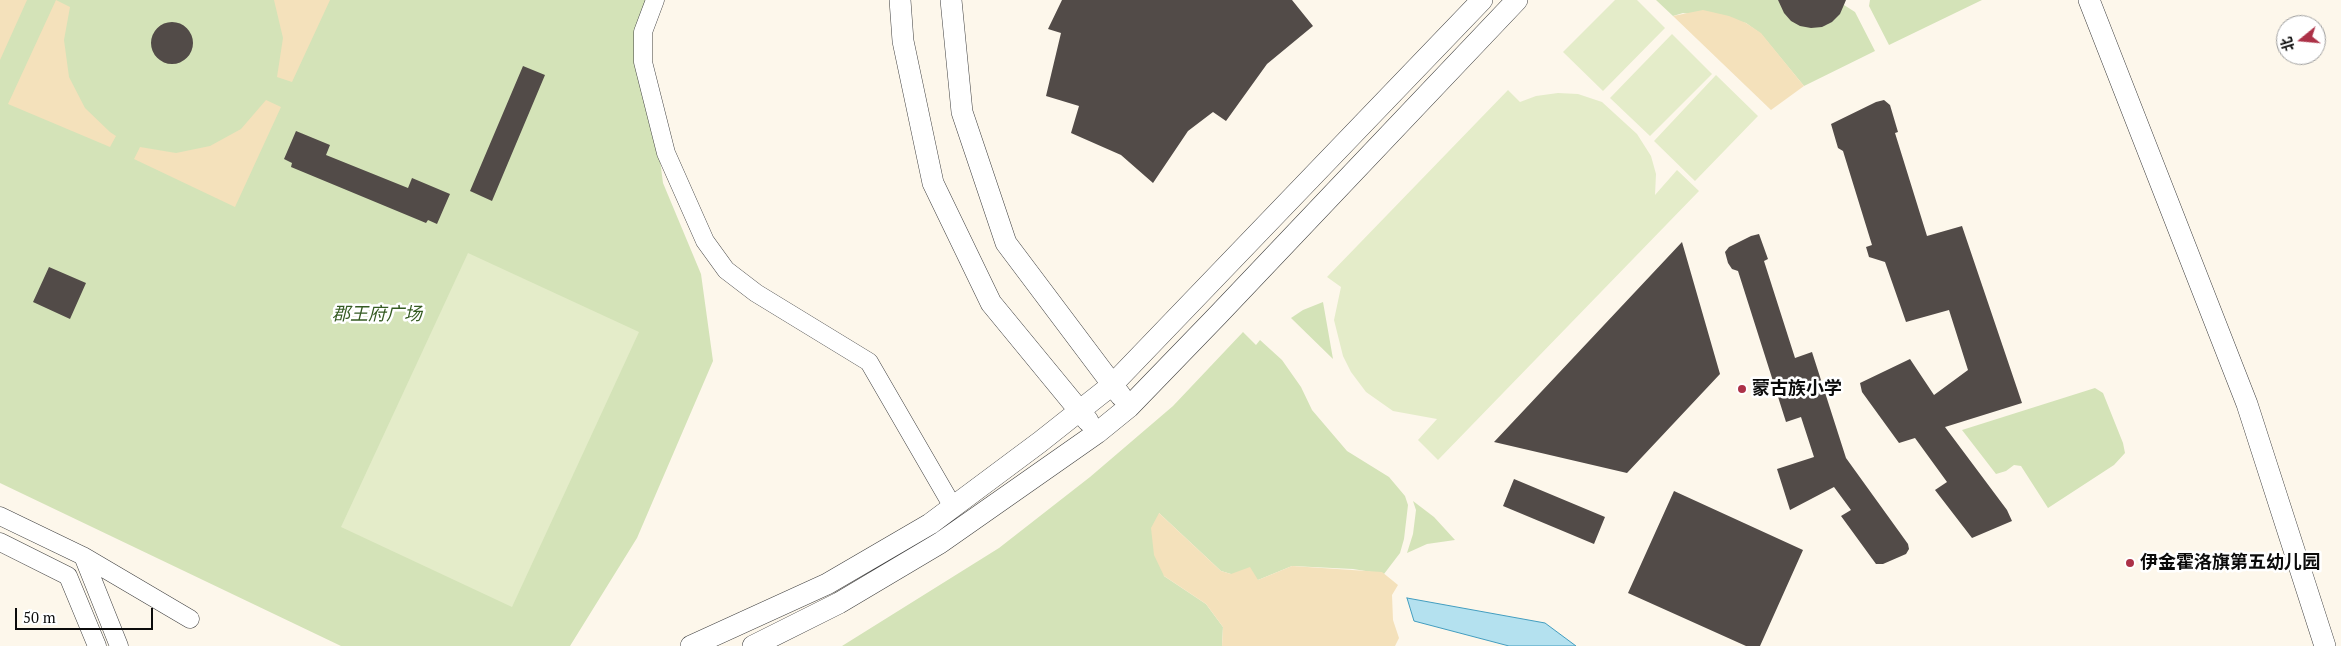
<!DOCTYPE html>
<meta charset="utf-8">
<style>
body{margin:0}
#map{position:relative;width:2341px;height:646px;overflow:hidden;background:#fdf7eb;font-family:"PT Serif","Noto Sans SC",serif}
canvas{display:block}
.north{position:absolute;left:2276px;top:15px;width:50px;height:50px;box-sizing:border-box;background:#fff;border:1px solid #9d9d9d;border-radius:50%;rotate:253deg;font-size:14px;font-weight:700;line-height:20px;text-align:center;color:#0b0b0b}
.north::after{content:'';display:block;margin:auto;width:18px;height:22px;background:#ac3147;clip-path:polygon(50% 0,100% 100%,50% 72%,0 100%)}
.scale{position:absolute;left:15px;top:608px;width:138px;height:22px;box-sizing:border-box;border:2px solid #0b0b0b;border-top:0;padding-left:6px;font-size:15px;line-height:18px;white-space:nowrap;color:#0b0b0b;-webkit-text-stroke:4px #fff;paint-order:stroke}
</style>
<div id="map">
<canvas width="2341" height="646"></canvas>
<div class="north">北</div>
<div class="scale">50 m</div>
</div>
<script>
const context = document.querySelector('canvas').getContext('2d');
context.lineJoin = 'round';
function paint(path, color) {
  context.fillStyle = color;
  context.fill(path, 'evenodd');
}
function shape(rows) {
  const path = new Path2D();
  for (const r of rows) {
    if (r.length === 3) {
      path.moveTo(r[0] + r[2], r[1]);
      path.arc(r[0], r[1], r[2], 0, 2 * Math.PI);
      continue;
    }
    path.moveTo(r[0], r[1]);
    for (let i = 2; i < r.length; i += 2) path.lineTo(r[i], r[i + 1]);
  }
  return path;
}
function strokePath(path, color, width, dash) {
  context.strokeStyle = color;
  context.lineWidth = width;
  context.lineCap = dash ? 'butt' : 'round';
  context.setLineDash(dash || []);
  context.stroke(path);
}
function write(font, color, halo, rows, align = 'center') {
  context.font = font + ' "PT Serif","Noto Sans SC",serif';
  context.lineWidth = 5;
  context.setLineDash([]);
  context.textBaseline = 'middle';
  context.strokeStyle = halo;
  context.fillStyle = color;
  for (const [text, x, y, turn = 0] of rows) {
    context.save();
    context.translate(x, y);
    context.rotate((+turn || 0) * Math.PI / 180);
    context.textAlign = isNaN(turn) ? turn : align;
    if (halo) context.strokeText(text, 0, 0);
    context.fillText(text, 0, 0);
    context.restore();
  }
}
paint(shape([
 [0,0,656,0,648,69,663,183,701,274,713,361,637,538,570,646,341,646,0,483],
 [1656,0,1845,0,1844,5,1855,12,1875,51,1804,86,1761,34,1746,23,1683,13,1673,16],
 [1870,0,1982,0,1889,45,1869,6],
 [1323,302,1333,359,1291,318,1303,310],
 [1243,332,1256,345,1260,340,1282,360,1301,387,1312,410,1347,451,1389,477,1405,496,1408,505,1404,539,1400,553,1384,574,1353,569,1292,566,1258,580,1231,574,1221,571,1159,513,1164,576,1206,604,1223,627,1222,646,842,646,999,548,1090,477,1173,406],
 [2095,388,2103,393,2123,443,2125,453,2114,465,2048,508,2021,466,2014,465,2006,471,1996,474,1962,430],
 [1413,501,1434,517,1455,540,1427,544,1407,553,1413,534,1416,510]
]), '#d4e3b8');
paint(shape([
 [0,0,27,0,0,60],
 [56,0,70,7,64,40,69,77,85,108,110,132,116,136,110,147,8,104],
 [274,0,330,0,292,82,277,77,283,38],
 [1703,10,1729,16,1746,23,1761,33,1804,86,1771,110,1673,16],
 [266,100,281,107,235,207,134,159,140,147,176,153,210,146,241,129],
 [1159,513,1221,571,1231,574,1250,567,1258,580,1292,566,1382,572,1398,585,1392,595,1393,620,1399,638,1395,646,1222,646,1223,627,1206,604,1164,576,1154,555,1151,528]
]), '#f4e1bb');
paint(shape([
 [1615,0,1637,0,1665,28,1603,91,1563,52],
 [1672,34,1712,74,1650,136,1610,98],
 [1716,75,1758,116,1695,181,1654,141],
 [1508,90,1520,102,1536,96,1558,93,1578,94,1602,102,1637,134,1651,156,1656,174,1655,195,1677,170,1699,191,1438,460,1418,440,1437,419,1393,411,1366,392,1351,372,1343,356,1334,320,1341,287,1327,277],
 [468,253,639,332,512,607,341,527]
]), '#e4ecc9');
const water = shape([
 [1407,598,1545,623,1576,646,1509,646,1414,621,1407,598]
]);
paint(water, '#b4e1ef');
strokePath(water, '#439dbf', 1);
paint(shape([
 [1062,0,1292,0,1313,26,1267,64,1226,121,1213,112,1188,131,1153,183,1121,155,1071,133,1079,106,1046,96,1061,33,1048,29],
 [1778,0,1846,0,1840,14,1832,22,1822,27,1811,28,1800,26,1791,21,1784,13],
 [172,43,21],
 [523,66,545,75,492,201,470,191],
 [1884,100,1890,105,1898,132,1895,133,1927,236,1962,226,2022,403,1945,427,2007,510,2012,521,1972,538,1935,490,1947,482,1915,438,1899,443,1862,392,1860,383,1910,359,1934,395,1968,370,1949,310,1906,322,1885,262,1869,257,1866,247,1872,245,1843,151,1838,148,1831,124,1876,102],
 [296,131,330,145,326,155,408,188,412,178,450,194,437,224,428,220,426,223,291,167,292,163,284,159],
 [1759,234,1768,259,1764,261,1795,358,1812,352,1846,458,1908,544,1909,549,1906,554,1883,564,1876,564,1841,516,1851,510,1834,487,1790,510,1777,469,1814,457,1801,417,1786,422,1738,271,1732,269,1728,263,1725,252,1729,247,1751,236],
 [1682,242,1720,374,1627,473,1494,442],
 [49,267,86,283,70,319,33,302],
 [1514,479,1605,517,1594,544,1503,506],
 [1674,491,1803,550,1760,646,1746,646,1628,593]
]), '#524b48');
const minor = shape([
 [655,0,643,32,643,62,666,153,705,241,726,270,756,293,869,362,953,507],
 [0,516,83,556,119,646],
 [0,542,68,576,97,646],
 [83,556,190,619]
]);
const tertiary = shape([
 [900,0,903,41,933,183,991,303,1088,421],
 [951,0,962,112,1006,243,1121,396],
 [2089,0,2247,404,2325,646],
 [691,646,827,584,930,524,1040,442,1112,385,1482,0],
 [753,646,839,603,940,543,1097,433,1129,407,1218,315,1517,0]
]);
strokePath(minor, '#3e3e3e', 19);
strokePath(tertiary, '#3e3e3e', 22);
strokePath(minor, '#fff', 18);
strokePath(tertiary, '#fff', 21);
for (const [x, y, r, color] of [
 [1742,389,5,"#ac3147"],
 [2130,563,5,"#ac3147"]
]) {
  const dot = new Path2D();
  dot.arc(x, y, r, 0, 2 * Math.PI);
  context.fillStyle = color;
  context.fill(dot);
  strokePath(dot, '#fff', 2);
}
write('italic 18px', '#355b22', '#fff', [
 ["郡王府广场",377,315]
]);
write('bold 18px', '#0b0b0b', '#fff', [
 ["蒙古族小学",1752,389],
 ["伊金霍洛旗第五幼儿园",2140,563]
], 'left');
</script>
